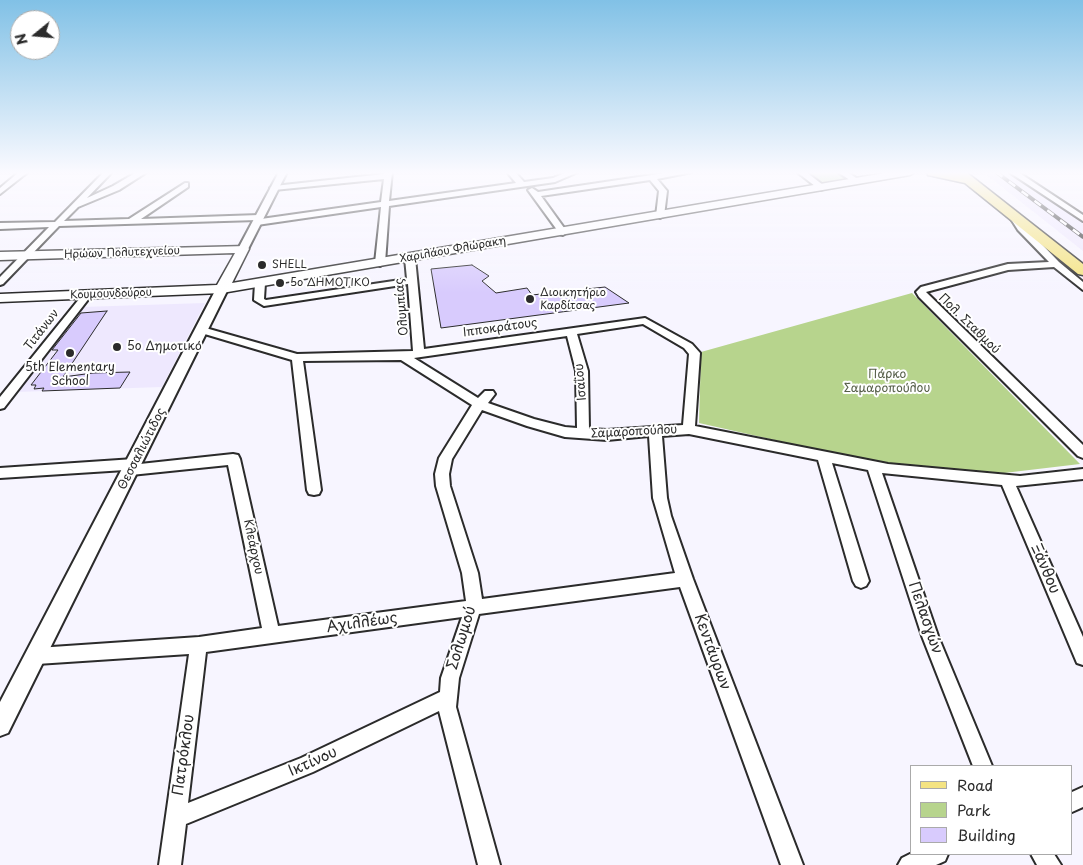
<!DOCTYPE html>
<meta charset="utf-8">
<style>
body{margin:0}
#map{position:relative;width:1083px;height:865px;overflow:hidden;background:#f7f5ff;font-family:"Playpen Sans",sans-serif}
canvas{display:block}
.legend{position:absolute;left:910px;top:765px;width:162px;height:90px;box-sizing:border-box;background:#fff;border:1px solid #aaa;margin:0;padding:6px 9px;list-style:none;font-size:15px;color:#2b2b2b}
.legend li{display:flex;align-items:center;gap:10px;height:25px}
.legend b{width:25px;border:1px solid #aaa}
.north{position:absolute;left:10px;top:10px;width:50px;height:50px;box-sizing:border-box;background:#fff;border:1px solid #aaa;border-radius:50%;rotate:253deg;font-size:14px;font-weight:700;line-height:20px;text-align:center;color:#2b2b2b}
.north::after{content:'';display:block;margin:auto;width:18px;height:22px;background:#2b2b2b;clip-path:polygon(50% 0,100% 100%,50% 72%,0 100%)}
</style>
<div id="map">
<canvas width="1083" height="865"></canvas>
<ul class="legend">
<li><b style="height:6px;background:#f4e382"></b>Road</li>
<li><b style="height:14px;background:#b7d48d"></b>Park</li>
<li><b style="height:14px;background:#d8cbfd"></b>Building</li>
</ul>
<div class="north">N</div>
</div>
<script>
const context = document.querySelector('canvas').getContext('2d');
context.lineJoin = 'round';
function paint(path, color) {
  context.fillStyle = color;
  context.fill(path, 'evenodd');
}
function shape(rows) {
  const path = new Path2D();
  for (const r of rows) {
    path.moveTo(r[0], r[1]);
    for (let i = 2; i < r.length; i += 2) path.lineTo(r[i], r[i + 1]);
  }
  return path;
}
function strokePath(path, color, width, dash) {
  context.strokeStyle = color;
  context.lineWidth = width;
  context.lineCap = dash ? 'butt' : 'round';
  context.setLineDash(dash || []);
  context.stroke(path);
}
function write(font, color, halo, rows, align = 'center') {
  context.font = font + ' "Playpen Sans",sans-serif';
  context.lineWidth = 4;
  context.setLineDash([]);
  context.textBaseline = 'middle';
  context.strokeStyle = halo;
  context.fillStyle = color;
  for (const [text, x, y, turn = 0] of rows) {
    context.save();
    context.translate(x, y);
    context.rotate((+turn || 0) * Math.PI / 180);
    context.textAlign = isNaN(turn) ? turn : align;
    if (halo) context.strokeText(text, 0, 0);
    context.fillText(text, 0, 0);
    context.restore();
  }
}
paint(shape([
 [983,172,1008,172,1083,223,1083,251],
 [205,303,162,387,16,392,82,307]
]), '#eee8fe');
paint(shape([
 [803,172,839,172,851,180,821,185],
 [912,293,1080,464,1004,473,872,462,699,423,701,352]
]), '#b7d48d');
const building = shape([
 [472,265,489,276,482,281,496,293,527,288,532,295,605,287,629,303,441,328,431,269,472,265],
 [107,311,63,377,93,373,130,372,120,388,42,391,44,388,34,389,36,385,31,385,58,350,52,350,81,313,107,311]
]);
paint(building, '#d8cbfd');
strokePath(building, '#2b2b2b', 1);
const minor = shape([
 [19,172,28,172,0,194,0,188,19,172],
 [104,172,112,172,87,198,113,186,137,172,147,172,119,190,78,207,64,221,129,219,185,183,188,183,188,187,141,219,259,215,263,217,261,219,381,202,384,179,274,190,270,188,274,186,384,174,384,172,392,172,389,201,516,183,507,172,515,172,524,182,553,178,567,172,578,172,555,182,389,206,385,263,380,266,375,263,381,207,257,225,253,222,257,220,59,226,3,284,0,285,0,277,49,227,0,229,0,223,55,222,104,172],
 [672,172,692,172,657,179,667,191,664,216,660,218,656,216,659,191,650,180,541,196,567,232,563,235,560,234,528,190,532,188,538,192,672,172],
 [797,172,806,172,827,188,820,190,797,172],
 [838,172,847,172,861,181,854,183,838,172],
 [1009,172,1018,172,1083,215,1083,221,1009,172],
 [1010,214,1016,214,1024,226,1059,262,1083,282,1083,290,1054,267,1008,270,926,292,1083,445,1083,458,1078,456,919,297,916,292,921,287,1008,264,1049,262,1018,230,1009,216,1010,214],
 [410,255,415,258,424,349,645,318,692,344,700,353,695,426,888,464,1020,476,1083,469,1083,479,1016,486,1083,637,1083,665,1077,663,1002,485,882,473,938,636,992,766,973,766,922,636,868,470,832,463,869,581,866,586,861,588,856,586,853,581,818,460,689,434,662,436,667,498,671,516,693,579,803,865,781,865,680,587,479,614,459,678,456,707,500,865,478,865,439,711,313,772,186,824,181,865,159,865,189,654,37,664,31,662,29,656,31,650,37,648,199,637,262,628,228,465,131,475,126,474,125,470,0,478,0,468,134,459,139,460,140,464,233,454,238,455,240,459,278,626,466,601,462,573,436,486,435,474,439,458,472,405,401,360,303,361,321,490,319,494,314,495,309,494,307,490,292,360,198,332,197,330,202,327,297,354,413,351,408,284,264,306,254,300,255,283,260,280,265,283,264,299,266,300,407,279,405,258,410,255],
 [643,324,684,348,689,354,683,425,607,430,589,429,588,371,577,334,643,324],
 [567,336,576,371,577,428,565,427,534,419,488,403,495,394,493,391,485,391,478,398,414,358,567,336],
 [482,410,527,426,565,437,607,440,649,436,653,498,675,573,482,599,478,573,450,486,449,474,452,459,482,410],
 [462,617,441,678,440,692,301,758,188,803,206,652,462,617],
 [87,292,92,295,90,297,4,408,0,409,0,397,84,293,87,292],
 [1083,787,1083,807,1072,812,1072,792,1083,787],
 [912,853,912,854,948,854,945,861,936,865,898,865,902,858,912,853],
 [1031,854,1054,854,1061,865,1037,865,1031,854]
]);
const tertiary = shape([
 [279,172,287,172,248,249,247,251,239,251,238,249,279,172],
 [222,286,228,289,8,733,0,736,0,702,216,289,222,286]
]);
const secondary = shape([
 [891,172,915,172,910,175,222,293,0,302,0,294,217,285,235,253,0,260,0,252,247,246,249,249,232,283,891,172]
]);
const primary = shape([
 [927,172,966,172,1083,264,1083,275,1078,274,965,183,928,175,927,172]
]);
strokePath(minor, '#2b2b2b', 4);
strokePath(tertiary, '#2b2b2b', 4);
strokePath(secondary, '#2b2b2b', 3);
strokePath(primary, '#2b2b2b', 3);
paint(minor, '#fff');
paint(tertiary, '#fff');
paint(secondary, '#fff');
paint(primary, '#f4e382');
const rail = shape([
 [996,172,1083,237]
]);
strokePath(rail, '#2b2b2b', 4);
strokePath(rail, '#fff', 2.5, [8]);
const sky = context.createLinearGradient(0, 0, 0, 293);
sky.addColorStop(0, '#81c1e6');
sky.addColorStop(0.59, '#fbfaff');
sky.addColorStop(1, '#fbfaff00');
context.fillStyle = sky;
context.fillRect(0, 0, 1083, 293);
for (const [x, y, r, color] of [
 [262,265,5,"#2b2b2b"],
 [280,283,5,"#2b2b2b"],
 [530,299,5,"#2b2b2b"],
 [117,347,5,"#2b2b2b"],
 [70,353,5,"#2b2b2b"]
]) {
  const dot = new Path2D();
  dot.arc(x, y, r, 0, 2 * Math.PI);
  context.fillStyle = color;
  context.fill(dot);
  strokePath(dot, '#fff', 2);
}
write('11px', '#2b2b2b', '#fff', [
 ["Χαριλάου Φλώρακη",453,250,-10],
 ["Ηρώων Πολυτεχνείου",122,253,-2],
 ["Κουμουνδούρου",111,294,-2]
]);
write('11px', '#2b2b2b', '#fff', [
 ["SHELL",272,265],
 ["5ο ΔΗΜΟΤΙΚΟ",290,283],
 ["Διοικητήριο",540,293],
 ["Καρδίτσας",540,306]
], 'left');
write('12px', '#2b2b2b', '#fff', [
 ["Ολυμπίας",402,307,-95],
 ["Πολ. Σταθμού",969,324,44],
 ["Ιπποκράτους",500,328,-8],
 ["Τιτάνων",42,330,-52],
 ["Ισαΐου",581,382,-95],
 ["Σαμαροπούλου",634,432,-3],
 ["Θεσσαλιώτιδος",142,449,-63],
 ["Κλεάρχου",253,547,78]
]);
write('12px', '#2b2b2b', '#fff', [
 ["5ο Δημοτικό",127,347],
 ["5th Elementary",70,368,"center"],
 ["School",70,382,"center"]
], 'left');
write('12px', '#555e48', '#fff', [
 ["Πάρκο",887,375],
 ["Σαμαροπούλου",887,389]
]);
write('15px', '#2b2b2b', '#fff', [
 ["Ξάνθου",1045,569,67],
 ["Πελασγών",925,618,71],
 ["Αχιλλέως",362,623,-8],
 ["Σολωμού",462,638,-73],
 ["Κεντάυρων",712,652,70],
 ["Πατρόκλου",184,755,-82],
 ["Ικτίνου",313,762,-24]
]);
</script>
